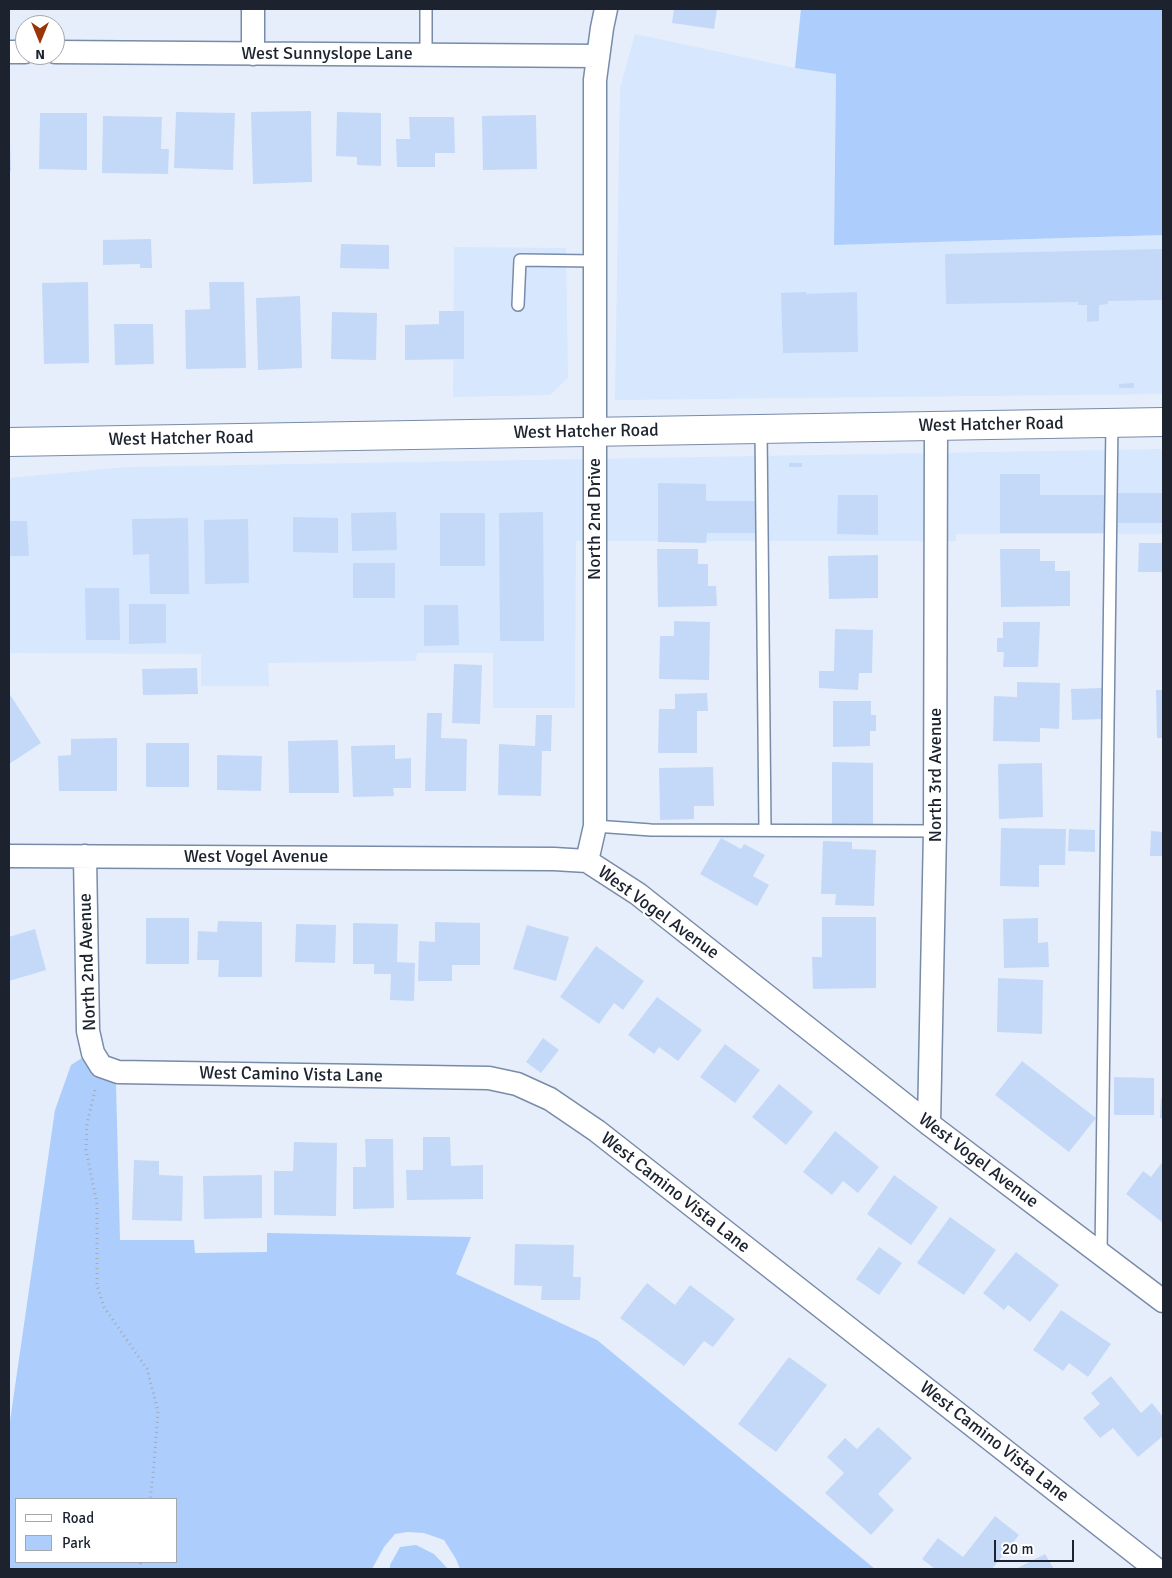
<!DOCTYPE html>
<style>
body{margin:0}
#map{position:relative;width:1172px;height:1578px;overflow:hidden;background:#e6eefb;font-family:Signika,sans-serif}
canvas{display:block}
.frame{position:absolute;inset:0;border:10px solid #1c232f;pointer-events:none}
.legend{position:absolute;left:15px;top:1498px;width:162px;height:65px;box-sizing:border-box;background:#fff;border:1px solid #a4a7ac;margin:0;padding:6px 9px;list-style:none;font-size:15px;color:#1c232f}
.legend li{display:flex;align-items:center;gap:10px;height:25px}
.legend b{width:25px;border:1px solid #a4a7ac}
.north{position:absolute;left:15px;top:15px;width:50px;height:50px;box-sizing:border-box;background:#fff;border:1px solid #a4a7ac;border-radius:50%;rotate:180deg;font-size:14px;font-weight:700;line-height:20px;text-align:center;color:#1c232f}
.north::after{content:'';display:block;margin:auto;width:18px;height:22px;background:#9a3509;clip-path:polygon(50% 0,100% 100%,50% 72%,0 100%)}
.scale{position:absolute;left:994px;top:1540px;width:80px;height:22px;box-sizing:border-box;border:2px solid #1c232f;border-top:0;padding-left:6px;font-size:15px;line-height:18px;white-space:nowrap;color:#1c232f;-webkit-text-stroke:4px #fff;paint-order:stroke}
</style>
<div id="map">
<canvas width="1172" height="1578"></canvas>
<div class="frame"></div>
<ul class="legend">
<li><b style="height:6px;background:#fff"></b>Road</li>
<li><b style="height:14px;background:#adcdfc"></b>Park</li>
</ul>
<div class="north">N</div>
<div class="scale">20 m</div>
</div>
<script>
const context = document.querySelector('canvas').getContext('2d');
context.lineJoin = 'round';
function paint(path, color) {
  context.fillStyle = color;
  context.fill(path, 'evenodd');
}
function shape(rows) {
  const path = new Path2D();
  for (const r of rows) {
    path.moveTo(r[0], r[1]);
    for (let i = 2; i < r.length; i += 2) path.lineTo(r[i], r[i + 1]);
  }
  return path;
}
function strokePath(path, color, width, dash) {
  context.strokeStyle = color;
  context.lineWidth = width;
  context.lineCap = dash ? 'butt' : 'round';
  context.setLineDash(dash || []);
  context.stroke(path);
}
function write(font, color, halo, rows, align = 'center') {
  context.font = font + ' Signika,sans-serif';
  context.lineWidth = 4;
  context.setLineDash([]);
  context.textBaseline = 'middle';
  context.strokeStyle = halo;
  context.fillStyle = color;
  for (const [text, x, y, turn = 0] of rows) {
    context.save();
    context.translate(x, y);
    context.rotate((+turn || 0) * Math.PI / 180);
    context.textAlign = isNaN(turn) ? turn : align;
    if (halo) context.strokeText(text, 0, 0);
    context.fillText(text, 0, 0);
    context.restore();
  }
}
paint(shape([
 [635,34,795,68,836,74,834,245,1163,235,1163,394,615,400,620,88],
 [454,247,566,248,568,378,550,395,453,397],
 [1163,449,1163,534,956,534,956,541,576,541,575,708,493,708,493,653,417,653,416,661,268,663,269,686,201,686,201,654,9,653,9,478,127,467]
]), '#d7e7fd');
paint(shape([
 [801,9,1163,9,1163,235,834,245,836,74,795,68],
 [82,1058,96,1074,116,1084,120,1240,194,1240,195,1253,267,1252,267,1233,471,1237,456,1274,597,1340,875,1569,460,1569,456,1559,444,1540,424,1533,407,1532,395,1534,384,1547,372,1569,9,1569,9,1428,55,1110,71,1065],
 [16,1499,176,1499,176,1562,16,1562],
 [416,1545,434,1554,448,1569,390,1569,390,1565,400,1547]
]), '#adcdfc');
paint(shape([
 [674,9,717,9,714,29,672,23],
 [311,111,312,182,253,184,251,112],
 [176,112,235,113,233,170,174,168],
 [337,112,381,113,381,166,357,165,357,157,336,156],
 [40,113,87,113,87,170,39,169],
 [536,115,537,169,483,170,482,116],
 [103,116,162,117,161,149,169,149,168,174,102,173],
 [409,117,454,117,455,153,435,153,435,167,397,167,396,139,410,139],
 [9,144,10,144,11,171,9,171],
 [151,239,152,268,140,268,140,264,103,265,103,240],
 [341,244,389,245,389,269,340,268],
 [1163,249,1163,300,1108,301,1108,304,1099,305,1099,321,1087,322,1087,305,1078,305,1078,302,946,304,945,254],
 [88,282,89,363,44,364,42,283],
 [209,282,244,282,246,368,186,369,185,310,210,309],
 [806,292,806,294,857,292,858,352,783,353,781,293],
 [300,296,302,368,258,370,256,298],
 [439,311,464,311,464,359,405,360,405,325,439,324],
 [332,312,377,313,376,360,331,359],
 [114,324,153,324,154,364,115,365],
 [1134,383,1134,388,1119,388,1119,384],
 [789,463,802,463,802,467,789,467],
 [1000,474,1040,474,1040,495,1105,495,1105,533,1000,533],
 [658,483,706,484,706,501,761,501,761,533,707,533,706,543,658,542],
 [1118,493,1163,493,1163,523,1118,523],
 [838,495,878,495,878,535,837,534],
 [396,512,397,550,352,551,351,513],
 [543,512,544,641,500,641,499,513],
 [440,513,485,513,485,566,440,566],
 [293,517,338,518,338,553,293,552],
 [188,518,189,594,150,594,149,554,133,555,132,519],
 [248,519,249,583,205,584,204,520],
 [9,521,27,521,29,556,9,556],
 [1139,543,1163,543,1163,572,1138,572],
 [657,549,698,549,698,564,708,564,708,586,716,586,717,606,658,607],
 [1000,549,1040,549,1040,561,1055,561,1055,571,1070,571,1070,606,1001,607],
 [878,555,878,598,829,599,828,556],
 [353,563,395,563,395,598,353,598],
 [85,588,119,588,120,640,86,640],
 [129,604,166,604,166,643,129,644],
 [424,605,458,605,459,645,424,646],
 [674,621,710,622,709,680,659,679,660,636,674,636],
 [1003,622,1040,622,1038,667,1003,667,1004,652,997,652,997,638,1003,638],
 [835,629,873,630,872,673,859,673,858,690,819,688,819,671,834,671],
 [454,664,482,665,480,724,452,723],
 [197,668,198,694,143,695,142,669],
 [1017,682,1060,683,1059,729,1040,728,1040,742,993,741,994,696,1017,697],
 [1102,688,1103,719,1072,720,1071,689],
 [1156,690,1163,690,1163,738,1157,738],
 [9,693,41,743,9,764],
 [707,693,708,711,697,711,697,753,658,753,659,709,675,709,675,694],
 [833,701,871,701,871,715,876,715,876,731,870,731,870,746,833,747],
 [427,713,442,713,441,738,467,739,466,791,425,791],
 [536,715,552,715,551,751,542,751,541,796,498,795,499,744,535,746],
 [117,738,117,791,59,791,58,756,71,755,71,739],
 [338,740,339,793,289,793,288,741],
 [146,743,189,743,189,787,146,787],
 [395,745,395,759,411,758,411,788,393,788,394,796,353,797,351,746],
 [217,755,262,756,261,791,217,790],
 [832,762,873,763,873,827,832,826],
 [1042,763,1043,817,999,819,998,764],
 [713,767,714,806,694,806,694,819,660,820,659,768],
 [1001,828,1066,829,1065,865,1039,865,1039,887,1000,886],
 [1069,829,1095,830,1095,852,1068,851],
 [1151,831,1163,832,1163,856,1150,856],
 [721,838,741,849,744,844,765,855,753,876,769,885,757,906,700,874],
 [823,841,852,842,852,849,876,850,874,906,835,905,836,894,821,894],
 [822,917,876,917,876,988,813,989,812,957,822,957],
 [146,918,189,918,189,964,146,964],
 [1038,918,1038,943,1048,942,1049,967,1004,968,1003,919],
 [218,921,262,922,262,977,218,977,219,960,197,960,198,931,217,932],
 [435,922,480,923,480,965,452,965,452,981,418,981,419,941,435,942],
 [353,923,398,924,397,962,415,963,414,1001,390,1000,391,974,374,974,374,964,353,964],
 [296,924,336,925,335,963,295,962],
 [527,925,569,937,556,981,513,969],
 [35,929,46,970,9,981,9,937],
 [596,946,644,981,623,1010,614,1003,599,1024,560,997],
 [998,978,1043,980,1042,1034,997,1032],
 [657,997,702,1030,678,1061,659,1047,654,1054,628,1035],
 [543,1038,559,1050,541,1073,526,1062],
 [725,1044,760,1070,735,1103,700,1077],
 [1022,1061,1096,1118,1069,1152,995,1095],
 [1114,1077,1154,1078,1154,1115,1114,1115],
 [779,1084,813,1112,786,1145,752,1117],
 [1161,1098,1163,1098,1163,1118,1160,1118],
 [835,1131,879,1167,858,1193,843,1181,832,1195,803,1172],
 [423,1137,450,1137,451,1166,483,1165,483,1199,407,1200,406,1170,423,1170],
 [365,1139,393,1139,394,1208,353,1209,353,1167,366,1167],
 [294,1142,337,1143,336,1216,274,1215,274,1171,293,1171],
 [134,1160,159,1161,159,1175,183,1176,182,1221,132,1220],
 [1163,1161,1163,1223,1126,1194,1143,1171,1151,1177],
 [262,1175,262,1218,204,1219,203,1176],
 [894,1175,938,1207,911,1245,867,1214],
 [950,1217,996,1250,964,1295,917,1263],
 [515,1244,574,1245,573,1277,581,1277,580,1300,541,1300,542,1286,514,1285],
 [879,1247,902,1263,879,1295,856,1279],
 [1016,1252,1059,1285,1030,1322,1008,1305,1004,1310,983,1293],
 [647,1283,675,1305,690,1285,735,1319,713,1347,704,1341,684,1366,620,1318],
 [1061,1310,1111,1344,1088,1377,1069,1363,1063,1371,1033,1350],
 [789,1357,827,1385,776,1452,738,1424],
 [1111,1376,1141,1413,1152,1403,1163,1417,1163,1436,1138,1457,1113,1428,1100,1438,1083,1418,1100,1404,1091,1393],
 [878,1427,912,1458,878,1494,894,1510,871,1535,825,1493,844,1473,827,1457,845,1438,857,1449],
 [995,1516,1019,1535,992,1569,935,1569,922,1559,938,1538,963,1557],
 [1045,1554,1054,1569,1016,1569]
]), '#c4d9f8');
const service = shape([
 [426,9,426,55],
 [518,305,520,260,595,261],
 [761,429,765,830],
 [595,826,651,830,935,831],
 [1101,1253,1112,423]
]);
const minor = shape([
 [9,52,25,52],
 [55,52,598,56],
 [253,54,253,9],
 [9,856,554,859,587,861,638,894,929,1124,1163,1301],
 [85,856,88,1031,93,1053,101,1066,118,1072,489,1078,517,1084,550,1099,597,1131,1156,1569],
 [587,861,595,826,595,80,602,28,606,9],
 [929,1124,935,831,936,427]
]);
const tertiary = shape([
 [9,442,1163,422]
]);
strokePath(service, '#788ba8', 14);
strokePath(minor, '#788ba8', 25);
strokePath(tertiary, '#788ba8', 30);
strokePath(shape([
 [95,1090,87,1124,86,1150,97,1204,97,1286,104,1307,147,1369,158,1411,153,1476,150,1499],
 [139,1569,141,1562]
]), '#a2aab6', 3, [1, 4]);
strokePath(service, '#fff', 11);
strokePath(minor, '#fff', 22);
strokePath(tertiary, '#fff', 28);
write('18px', '#1c232f', '#fff', [
 ["West Sunnyslope Lane",327,54],
 ["West Hatcher Road",991,425,-1],
 ["West Hatcher Road",586,432,-1],
 ["West Hatcher Road",181,439,-1],
 ["North 2nd Drive",595,519,-90],
 ["North 3rd Avenue",936,775,-90],
 ["West Vogel Avenue",256,857],
 ["West Vogel Avenue",658,913,36],
 ["North 2nd Avenue",88,962,-92],
 ["West Camino Vista Lane",291,1075,1],
 ["West Vogel Avenue",978,1161,37],
 ["West Camino Vista Lane",675,1193,38],
 ["West Camino Vista Lane",994,1442,38]
]);
</script>
